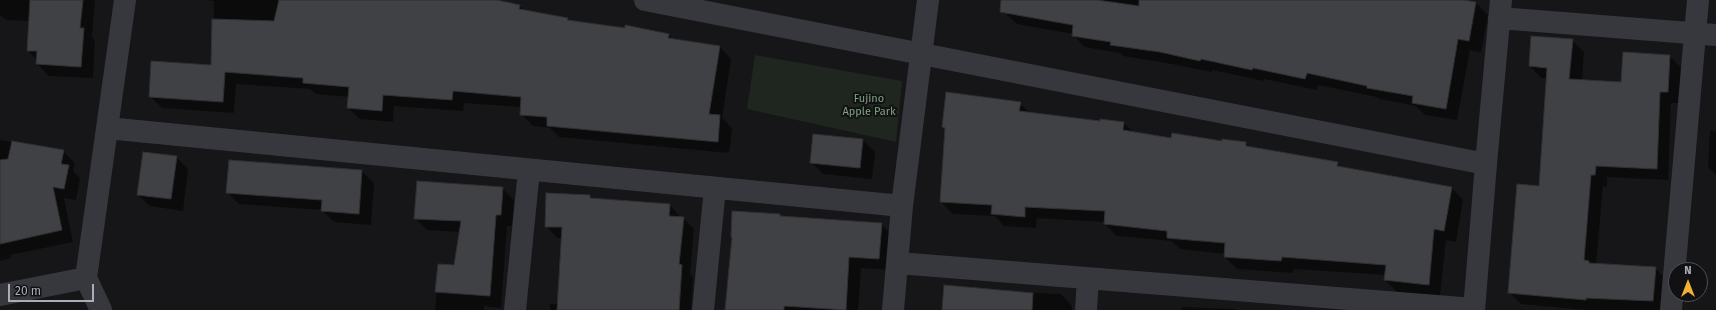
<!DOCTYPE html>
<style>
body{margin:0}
#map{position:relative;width:1716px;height:310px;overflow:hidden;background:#161618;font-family:"Fira Sans",sans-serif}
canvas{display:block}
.north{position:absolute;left:1668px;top:262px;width:40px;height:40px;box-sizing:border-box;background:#111113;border:1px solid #4d4f55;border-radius:50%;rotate:0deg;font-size:11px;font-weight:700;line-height:16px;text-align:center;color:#a8adb8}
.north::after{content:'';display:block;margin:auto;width:14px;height:18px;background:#f2b134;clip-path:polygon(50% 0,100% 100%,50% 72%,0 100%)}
.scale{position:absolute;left:8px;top:284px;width:86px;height:18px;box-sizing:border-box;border:2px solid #a8adb8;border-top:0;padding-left:5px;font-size:12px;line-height:14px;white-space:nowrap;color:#a8adb8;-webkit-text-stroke:3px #111113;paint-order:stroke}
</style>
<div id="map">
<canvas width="1716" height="310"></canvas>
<div class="north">N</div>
<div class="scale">20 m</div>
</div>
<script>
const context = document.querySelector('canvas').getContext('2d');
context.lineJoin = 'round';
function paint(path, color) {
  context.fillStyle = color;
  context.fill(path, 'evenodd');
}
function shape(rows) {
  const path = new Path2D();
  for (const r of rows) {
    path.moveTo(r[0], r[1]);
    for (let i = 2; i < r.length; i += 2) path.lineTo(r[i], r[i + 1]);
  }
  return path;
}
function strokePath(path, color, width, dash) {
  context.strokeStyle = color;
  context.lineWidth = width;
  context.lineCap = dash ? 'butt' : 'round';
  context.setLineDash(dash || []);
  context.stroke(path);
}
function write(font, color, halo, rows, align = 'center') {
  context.font = font + ' "Fira Sans",sans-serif';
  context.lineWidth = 4;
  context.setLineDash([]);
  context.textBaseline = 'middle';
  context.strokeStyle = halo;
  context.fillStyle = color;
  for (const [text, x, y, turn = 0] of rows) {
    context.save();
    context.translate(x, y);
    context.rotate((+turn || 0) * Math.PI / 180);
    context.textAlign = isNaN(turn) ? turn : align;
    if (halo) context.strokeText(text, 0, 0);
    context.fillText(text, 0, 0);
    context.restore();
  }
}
paint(shape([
 [755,55,902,81,896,142,747,109]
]), '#1e261f');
paint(shape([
 [0,0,95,0,92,37,95,41,93,78,49,76,37,64,37,60,28,51,29,21,6,20,0,15],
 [207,0,492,0,520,6,525,11,567,19,570,22,669,35,673,40,720,47,731,59,722,118,732,128,729,153,559,137,550,128,533,126,521,114,521,107,464,103,463,111,394,106,393,122,360,119,348,108,349,97,316,94,310,89,236,84,234,113,162,108,150,96,212,66,214,1],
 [1007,0,1458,0,1476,3,1488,15,1481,53,1470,50,1457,120,1425,115,1416,106,1380,99,1377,97,1318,85,1317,90,1264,79,1264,81,1212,70,1212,72,1172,64,1123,56,1120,53,1084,47,1073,34,1017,24,1005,13],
 [1572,40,1584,52,1582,81,1622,83,1670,56,1681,68,1679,103,1671,103,1668,180,1607,177,1607,187,1603,186,1596,264,1655,268,1667,280,1665,310,1585,310,1521,304,1509,292,1540,187,1547,78,1541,78,1530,66],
 [1020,103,1031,114,1101,122,1101,120,1124,123,1134,133,1172,139,1246,143,1251,148,1337,163,1342,168,1452,188,1463,200,1456,242,1446,240,1440,296,1397,292,1385,280,1386,275,1293,269,1293,273,1237,269,1225,257,1225,254,1180,249,1172,241,1116,236,1105,224,1105,222,1037,218,1036,228,1004,226,995,216,953,214,941,202,946,130,943,127],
 [1710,130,1716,131,1716,175,1708,167],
 [814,135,863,140,875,152,872,179,823,174,811,162],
 [0,140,63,151,75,163,73,171,80,178,76,200,64,198,73,242,10,255,11,258,0,261],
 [176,157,188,169,183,211,150,206,138,195],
 [362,171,374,183,371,225,334,222,322,210,239,204,227,192],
 [502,188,514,200,512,226,507,226,501,308,484,306,484,310,435,310,439,265,455,266,461,232,427,230,415,218],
 [590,196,593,200,670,205,681,218,683,218,694,229,690,274,693,277,691,310,550,310,550,304,558,304,563,238,557,238,546,226],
 [780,215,782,217,881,224,893,236,891,270,861,268,858,310,726,310],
 [1004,292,1061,294,1072,306,1072,310,943,310],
 [1182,307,1235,309,1236,310,1182,310]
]), '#0007');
const building = shape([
 [30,0,83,0,80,28,84,28,81,67,36,64,37,51,27,51,30,0],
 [279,0,497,0,520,5,519,9,568,18,567,20,625,28,625,25,669,34,668,38,720,46,709,114,720,115,718,142,547,126,547,117,520,115,521,97,453,91,452,100,383,95,382,111,347,108,349,87,303,83,303,78,225,72,223,102,149,97,151,61,211,65,212,19,274,21,279,0],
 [1001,0,1097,0,1139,6,1139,0,1463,0,1476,2,1469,41,1458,39,1446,109,1412,103,1413,96,1367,88,1367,86,1307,73,1305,79,1253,68,1252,70,1201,59,1200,61,1160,52,1110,45,1111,42,1072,36,1073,25,1000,12,1001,0],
 [1531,36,1573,39,1569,79,1621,82,1623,52,1670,55,1668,92,1660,92,1657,169,1596,166,1595,175,1591,175,1584,260,1589,261,1589,263,1656,267,1653,301,1586,298,1586,300,1508,293,1517,184,1539,186,1547,68,1529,66,1531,36],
 [946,92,1021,102,1019,111,1100,121,1100,119,1124,122,1123,130,1171,138,1172,133,1222,141,1222,139,1246,142,1246,146,1338,162,1337,166,1452,187,1444,231,1434,229,1429,285,1384,280,1386,265,1282,257,1281,261,1224,257,1225,243,1167,238,1167,231,1104,224,1105,211,1025,207,1025,217,991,214,992,205,940,202,945,128,942,127,946,92],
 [813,134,863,139,860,168,810,163,813,134],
 [12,141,64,150,61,164,69,165,64,189,53,187,62,230,0,244,0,160,8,159,12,141],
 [143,152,177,156,171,199,137,195,143,152],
 [229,160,362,170,359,214,321,211,322,200,226,193,229,160],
 [417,181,503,187,501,215,496,215,490,296,435,292,438,264,454,265,461,221,414,219,417,181],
 [546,193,590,195,590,198,670,204,669,216,684,217,679,264,682,265,679,310,557,310,562,227,545,227,546,193],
 [732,211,780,214,780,216,882,223,879,259,849,257,846,310,784,306,784,310,725,310,732,237,731,237,732,211],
 [944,285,1033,293,1032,310,942,310,944,285]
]);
paint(building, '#404145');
strokePath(building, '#303034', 1);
strokePath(shape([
 [645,0,1486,164],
 [1499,18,1716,35],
 [107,128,902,206],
 [898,263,1474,309],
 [0,295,86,278],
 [101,310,86,278,125,0],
 [515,310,529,170],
 [703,310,715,188],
 [893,310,902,206,928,0],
 [1086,310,1088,279],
 [1474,310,1486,164,1501,0],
 [1671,310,1698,0]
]), '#37383d', 22);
write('11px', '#7fa381', '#111113', [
 ["Fujino",869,99],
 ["Apple Park",869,112]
]);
</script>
